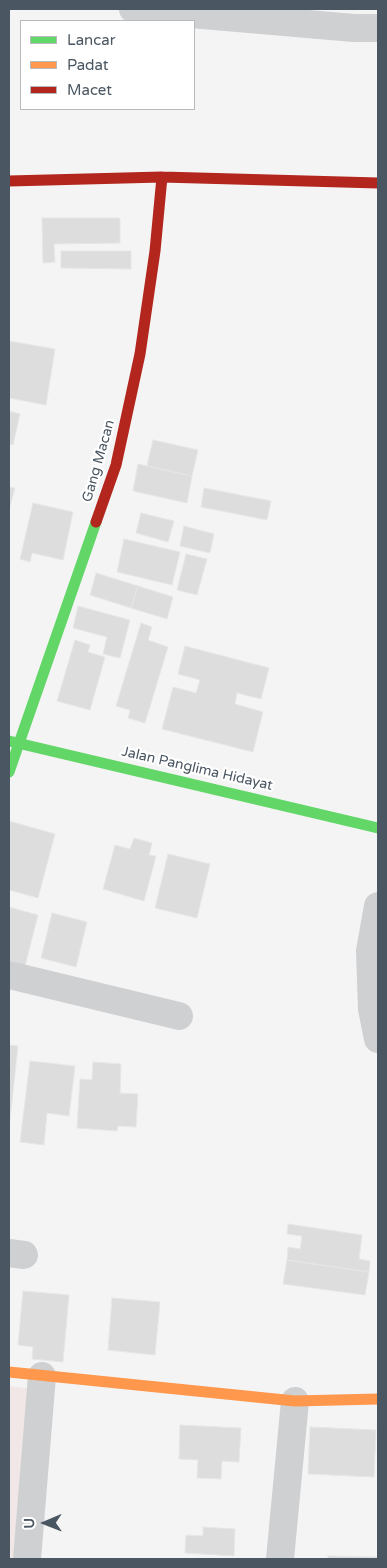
<!DOCTYPE html>
<style>
body{margin:0}
#map{position:relative;width:387px;height:1568px;overflow:hidden;background:#f4f4f4;font-family:"Varela Round",sans-serif}
canvas{display:block}
.frame{position:absolute;inset:0;border:10px solid #4a5661;pointer-events:none}
.legend{position:absolute;left:20px;top:20px;width:175px;height:90px;box-sizing:border-box;background:#fff;border:1px solid #b7bbc0;margin:0;padding:6px 9px;list-style:none;font-size:15px;color:#4a5661}
.legend li{display:flex;align-items:center;gap:10px;height:25px}
.legend b{width:25px;border:1px solid #b7bbc0}
.north{position:absolute;left:20px;top:1498px;width:50px;height:50px;-webkit-text-stroke:4px #fff;paint-order:stroke;rotate:269deg;font-size:14px;font-weight:700;line-height:20px;text-align:center;color:#4a5661}
.north::after{content:'';display:block;margin:auto;width:18px;height:22px;background:#4a5661;clip-path:polygon(50% 0,100% 100%,50% 72%,0 100%)}
</style>
<div id="map">
<canvas width="387" height="1568"></canvas>
<div class="frame"></div>
<ul class="legend">
<li><b style="height:6px;background:#63d668"></b>Lancar</li>
<li><b style="height:6px;background:#ff974d"></b>Padat</li>
<li><b style="height:6px;background:#b3261e"></b>Macet</li>
</ul>
<div class="north">U</div>
</div>
<script>
const context = document.querySelector('canvas').getContext('2d');
context.lineJoin = 'round';
function paint(path, color) {
  context.fillStyle = color;
  context.fill(path, 'evenodd');
}
function shape(rows) {
  const path = new Path2D();
  for (const r of rows) {
    path.moveTo(r[0], r[1]);
    for (let i = 2; i < r.length; i += 2) path.lineTo(r[i], r[i + 1]);
  }
  return path;
}
function strokePath(path, color, width, dash) {
  context.strokeStyle = color;
  context.lineWidth = width;
  context.lineCap = dash ? 'butt' : 'round';
  context.setLineDash(dash || []);
  context.stroke(path);
}
function write(font, color, halo, rows, align = 'center') {
  context.font = font + ' "Varela Round",sans-serif';
  context.lineWidth = 4.5;
  context.setLineDash([]);
  context.textBaseline = 'middle';
  context.strokeStyle = halo;
  context.fillStyle = color;
  for (const [text, x, y, turn = 0] of rows) {
    context.save();
    context.translate(x, y);
    context.rotate((+turn || 0) * Math.PI / 180);
    context.textAlign = isNaN(turn) ? turn : align;
    if (halo) context.strokeText(text, 0, 0);
    context.fillText(text, 0, 0);
    context.restore();
  }
}
paint(shape([
 [9,1386,33,1389,16,1559,9,1559]
]), '#f1e7e6');
const building = shape([
 [42,218,120,218,120,243,54,244,55,262,43,263,42,218],
 [61,251,131,251,131,269,61,268,61,251],
 [9,341,55,349,46,405,9,398,9,341],
 [9,411,20,414,13,445,9,444,9,411],
 [153,440,198,450,192,476,147,466,153,440],
 [138,464,192,476,187,503,133,491,138,464],
 [9,487,15,488,9,510,9,487],
 [204,488,271,501,267,520,201,507,204,488],
 [33,503,73,512,63,560,32,553,30,562,20,559,33,503],
 [141,513,174,521,168,542,136,533,141,513],
 [184,526,214,534,210,553,180,546,184,526],
 [124,539,180,552,172,585,117,572,124,539],
 [186,554,207,559,197,595,177,590,186,554],
 [96,573,138,586,131,608,90,595,96,573],
 [138,586,173,597,167,619,131,608,138,586],
 [78,606,130,620,120,658,103,654,107,637,73,628,78,606],
 [141,623,152,627,148,640,168,647,145,723,128,718,130,710,116,706,141,623],
 [75,640,90,645,88,652,105,657,90,710,57,701,75,640],
 [185,646,269,668,261,699,237,693,235,704,263,712,253,752,162,729,173,687,196,693,200,680,178,674,185,646],
 [9,821,55,834,38,898,9,890,9,821],
 [134,838,152,843,149,855,156,856,144,901,103,889,115,845,130,849,134,838],
 [168,854,210,864,197,918,155,908,168,854],
 [9,907,38,915,25,966,9,968,9,907],
 [52,913,87,922,76,967,41,958,52,913],
 [9,1045,18,1046,9,1129,9,1045],
 [30,1061,75,1066,69,1116,47,1113,44,1145,20,1142,30,1061],
 [93,1062,121,1064,120,1093,138,1094,136,1127,118,1126,117,1131,77,1128,80,1079,92,1080,93,1062],
 [288,1224,362,1235,359,1259,370,1261,369,1272,287,1260,288,1247,300,1249,302,1236,287,1234,288,1224],
 [287,1260,369,1272,365,1295,283,1284,287,1260],
 [23,1291,69,1295,63,1362,32,1359,33,1347,18,1345,23,1291],
 [112,1298,160,1302,155,1355,108,1350,112,1298],
 [180,1425,241,1428,239,1462,222,1461,221,1479,197,1478,198,1460,179,1459,180,1425],
 [310,1427,376,1430,374,1477,308,1474,310,1427],
 [203,1527,235,1529,234,1556,185,1553,186,1535,203,1536,203,1527],
 [328,1556,378,1557,378,1559,328,1559,328,1556]
]);
paint(building, '#ddddde');
strokePath(building, '#e5e6e7', 1);
strokePath(shape([
 [133,9,354,28,378,28],
 [378,906,370,951,372,1009,378,1039],
 [9,975,179,1016],
 [9,1253,24,1255],
 [27,1559,42,1376],
 [280,1559,295,1401]
]), '#ced0d2', 28);
strokePath(shape([
 [9,741,378,828],
 [9,772,96,522]
]), '#63d668', 11);
strokePath(shape([
 [9,1372,295,1401,378,1399]
]), '#ff974d', 11);
strokePath(shape([
 [9,181,162,177,378,183],
 [96,522,116,465,140,354,155,251,162,177]
]), '#b3261e', 11);
write('14px', '#4a5661', '#fff', [
 ["Gang Macan",99,461,-74],
 ["Jalan Panglima Hidayat",197,769,13]
]);
</script>
